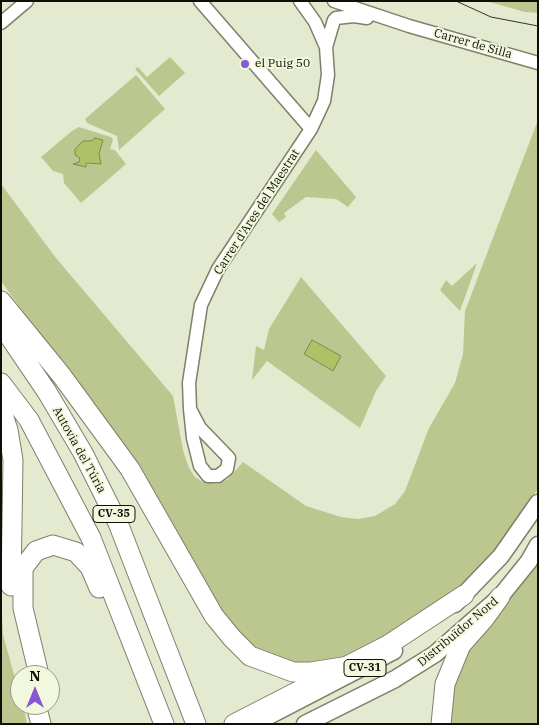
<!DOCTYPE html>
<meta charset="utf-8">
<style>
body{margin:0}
#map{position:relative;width:539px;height:725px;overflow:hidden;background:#e4ead0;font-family:"IBM Plex Serif",serif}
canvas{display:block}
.frame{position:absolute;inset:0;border:2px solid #0e1007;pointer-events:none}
.north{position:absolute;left:10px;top:665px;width:50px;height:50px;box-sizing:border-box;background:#f1f8dd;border:1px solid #969b87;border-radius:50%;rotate:0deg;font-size:14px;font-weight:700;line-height:20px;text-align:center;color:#0e1007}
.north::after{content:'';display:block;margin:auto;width:18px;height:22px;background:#8758d1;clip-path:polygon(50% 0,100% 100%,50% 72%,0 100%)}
</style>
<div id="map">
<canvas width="539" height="725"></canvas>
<div class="frame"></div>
<div class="north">N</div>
</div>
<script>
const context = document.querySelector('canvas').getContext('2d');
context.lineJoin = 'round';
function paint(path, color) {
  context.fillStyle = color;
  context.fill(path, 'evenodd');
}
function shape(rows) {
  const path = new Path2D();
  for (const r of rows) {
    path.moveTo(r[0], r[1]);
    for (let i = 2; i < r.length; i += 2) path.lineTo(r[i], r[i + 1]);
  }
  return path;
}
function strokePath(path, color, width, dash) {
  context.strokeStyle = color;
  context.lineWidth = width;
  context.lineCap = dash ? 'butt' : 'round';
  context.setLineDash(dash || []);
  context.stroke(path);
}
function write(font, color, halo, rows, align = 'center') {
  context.font = font + ' "IBM Plex Serif",serif';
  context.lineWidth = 4;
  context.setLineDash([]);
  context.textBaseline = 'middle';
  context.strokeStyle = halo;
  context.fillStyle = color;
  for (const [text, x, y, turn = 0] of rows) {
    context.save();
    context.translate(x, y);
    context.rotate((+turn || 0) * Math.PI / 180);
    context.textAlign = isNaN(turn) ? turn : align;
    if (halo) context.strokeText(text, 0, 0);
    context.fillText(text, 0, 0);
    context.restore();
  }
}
paint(shape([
 [486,1,538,1,538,13,525,12],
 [170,57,185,73,159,96,135,69,138,67,147,77],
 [136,75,165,109,119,150,117,136,87,123,85,119],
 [538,120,537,490,506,539,468,583,363,652,312,667,284,663,257,650,235,631,57,359,1,281,1,184,56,258,173,396,183,450,189,468,195,477,203,482,217,484,227,480,243,462,306,506,341,517,358,519,375,516,395,504,405,491,429,428,455,383,463,354,465,311],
 [79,127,111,137,113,140,110,149,115,150,126,164,81,203,64,183,63,174,53,171,41,157,72,131],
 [316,150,356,197,348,207,336,199,306,197,284,213,286,217,279,222,272,214],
 [477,263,460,311,440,290,446,280,452,286],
 [301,277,386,376,376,391,360,428,267,361,252,380,256,346,264,350,269,329],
 [538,562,538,724,449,724,452,693,461,663,473,643,513,596],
 [1,601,3,635,20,696,20,705,23,705,27,724,1,724]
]), '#bbc78e');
const water = shape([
 [95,138,103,140,99,154,101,164,86,163,86,167,73,164,79,162,80,158,75,155,75,149,83,141,91,141,95,138],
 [312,340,341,356,333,371,304,354,312,340]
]);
paint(water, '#afc167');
strokePath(water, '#7f8c4a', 1);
const minor = shape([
 [200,1,311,129],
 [300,1,315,22,326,47],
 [334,1,409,26,538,63],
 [336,18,354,16,367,18],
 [1,23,27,1],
 [190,409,200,428,229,458,227,469,218,476,208,476,200,466,193,438,190,409,189,383,201,305,218,269,311,129,324,101,328,75,326,47,334,20]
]);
const major = shape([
 [455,604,501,556,538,503],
 [263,719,394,651],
 [305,724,395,679,435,654,500,597,529,561,538,545]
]);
const highway = shape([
 [1,301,62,376,130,469,214,616,232,638,250,656,293,672,311,672,349,666],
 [1,324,47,392,83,453,118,523,196,724],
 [1,383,29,420,91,538,164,724],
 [1,409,8,430,13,460,11,586],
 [39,675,23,608,23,568,36,551,53,545,76,552,90,567,99,588],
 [36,705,41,724],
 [234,724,388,645,464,595],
 [441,724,445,684,461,645,484,619,500,597]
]);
strokePath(minor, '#7c8169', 15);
strokePath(major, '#7c8169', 19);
strokePath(highway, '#7c8169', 21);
strokePath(minor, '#fff', 12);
strokePath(major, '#fff', 16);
strokePath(highway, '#fff', 19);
strokePath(shape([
 [456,1,491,17,538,26]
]), '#323429', 1);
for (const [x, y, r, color] of [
 [245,64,5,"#8758d1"]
]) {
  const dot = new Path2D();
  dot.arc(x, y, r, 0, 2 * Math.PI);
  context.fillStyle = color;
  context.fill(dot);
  strokePath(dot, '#f1f8dd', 2);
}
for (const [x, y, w] of [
 [114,514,42],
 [365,668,42]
]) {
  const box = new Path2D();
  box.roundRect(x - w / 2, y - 8.5, w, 17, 4);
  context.fillStyle = '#f1f8dd';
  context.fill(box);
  strokePath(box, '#0e1007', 1);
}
write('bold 11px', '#0e1007', null, [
 ["CV-35",114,514],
 ["CV-31",365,668]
]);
write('12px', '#0e1007', '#f1f8dd', [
 ["Carrer de Silla",473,44,16],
 ["Carrer d'Ares del Maestrat",257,212,-57],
 ["Autovia del Túria",79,450,61],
 ["Distribuïdor Nord",458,632,-40]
]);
write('12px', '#0e1007', '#f1f8dd', [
 ["el Puig 50",255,64]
], 'left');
</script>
